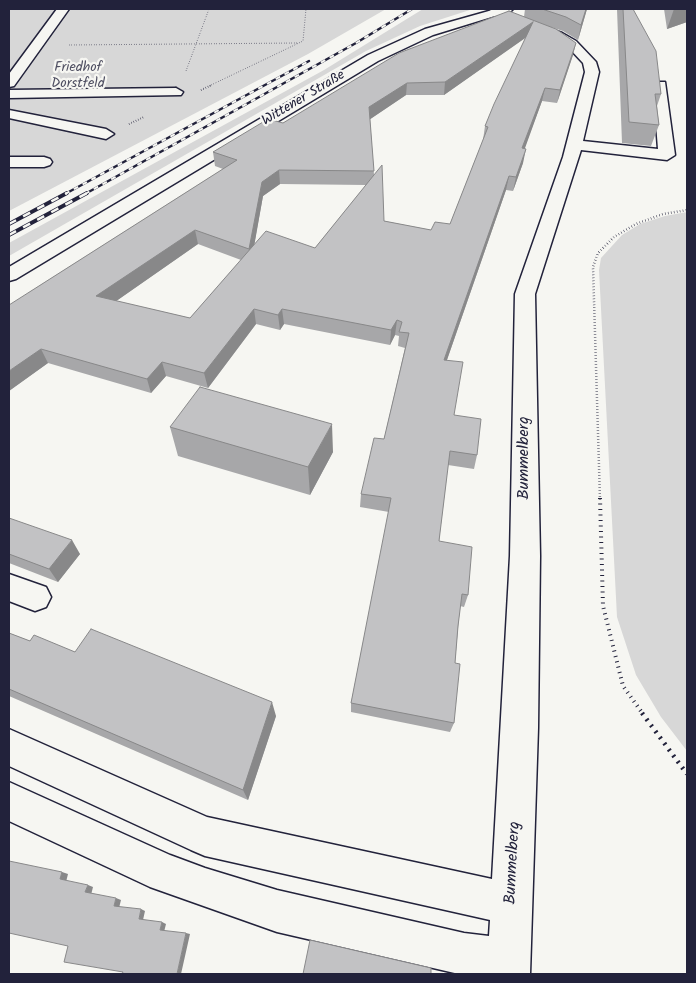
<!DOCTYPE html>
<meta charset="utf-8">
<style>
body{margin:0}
#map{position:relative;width:696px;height:983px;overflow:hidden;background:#f6f6f2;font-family:Kalam,sans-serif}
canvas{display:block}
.frame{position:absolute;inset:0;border:10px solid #22223b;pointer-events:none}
</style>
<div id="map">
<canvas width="696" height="983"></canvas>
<div class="frame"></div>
</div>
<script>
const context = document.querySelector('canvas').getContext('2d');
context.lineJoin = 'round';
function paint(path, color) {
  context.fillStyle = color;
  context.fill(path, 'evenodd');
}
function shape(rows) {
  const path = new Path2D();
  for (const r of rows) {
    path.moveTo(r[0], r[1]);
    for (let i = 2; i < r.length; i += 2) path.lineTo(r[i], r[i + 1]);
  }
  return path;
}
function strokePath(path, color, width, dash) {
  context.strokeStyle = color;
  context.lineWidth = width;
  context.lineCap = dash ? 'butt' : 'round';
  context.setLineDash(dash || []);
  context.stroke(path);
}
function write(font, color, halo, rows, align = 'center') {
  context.font = font + ' Kalam,sans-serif';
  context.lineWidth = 4.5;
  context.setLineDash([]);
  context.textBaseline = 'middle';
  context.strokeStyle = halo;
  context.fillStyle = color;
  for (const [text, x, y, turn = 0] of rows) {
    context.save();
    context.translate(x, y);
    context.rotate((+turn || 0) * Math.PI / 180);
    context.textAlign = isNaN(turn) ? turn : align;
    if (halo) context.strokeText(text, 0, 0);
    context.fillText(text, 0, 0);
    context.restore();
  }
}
paint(shape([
 [9,9,386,9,308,54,9,211],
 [423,9,473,9,420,26,366,51,9,256,9,243,324,70],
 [687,212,687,751,661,717,636,675,617,617,599,270,601,258,622,235,640,224,665,216]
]), '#d7d7d7');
const minor = shape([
 [57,9,69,9,14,86,9,87,9,74,57,9],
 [493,9,562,33,576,41,596,62,599,72,583,141,658,149,653,85,655,82,665,82,675,155,667,160,581,150,535,294,540,556,538,728,530,974,459,974,277,932,150,887,9,821,9,782,170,855,205,868,277,890,464,933,489,936,490,920,205,856,191,850,9,766,9,729,207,817,492,879,510,556,515,294,563,157,585,72,583,63,568,47,554,39,490,14,488,12,493,9],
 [176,88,183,92,181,95,9,98,9,90,176,88],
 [9,110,106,129,114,134,106,139,9,118,9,110],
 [9,157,44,157,50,159,52,162,50,165,44,167,9,167,9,157],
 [9,574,46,587,51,597,46,607,35,611,9,601,9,574]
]);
const major = shape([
 [496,9,513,9,511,11,433,35,378,61,16,279,9,281,9,267,368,55,425,29,496,9]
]);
strokePath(minor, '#22223b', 3);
strokePath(major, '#22223b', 3);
strokePath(shape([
 [69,45,297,43],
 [186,71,209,9],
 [209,86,303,41,306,9]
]), '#22223b', 1, [0.5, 2]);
strokePath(shape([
 [201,90,212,85],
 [129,124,144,117]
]), '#22223b', 2, [0.5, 2]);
strokePath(shape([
 [600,500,593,267,598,253,614,237,636,224,663,214,687,210]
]), '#22223b', 2.5, [0.5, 2.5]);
strokePath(shape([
 [600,498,603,606,623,686,643,714]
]), '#22223b', 4, [1, 4.5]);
strokePath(shape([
 [642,713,687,774]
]), '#22223b', 4.5, [2, 5.5]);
paint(minor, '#f6f6f2');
paint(major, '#f6f6f2');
const railFar1 = shape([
 [65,194,309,61],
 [85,194,356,43,412,9]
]);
const rail = shape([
 [9,224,67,193],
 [9,235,87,193]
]);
strokePath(railFar1, '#22223b', 2.5);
strokePath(rail, '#22223b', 4);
strokePath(railFar1, '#f6f6f2', 2, [5]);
strokePath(rail, '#f6f6f2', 2.5, [8]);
paint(shape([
 [525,9,587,9,578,40,563,31,551,27,573,55,557,103,542,101,524,149,523,163,513,191,506,190,447,360,454,415,477,455,474,469,448,465,439,541,468,595,464,607,460,606,455,663,454,723,450,732,351,712,351,703,389,512,360,507,361,494,384,439,405,348,398,346,399,336,395,335,390,345,284,324,280,330,256,324,208,388,166,376,151,393,48,363,9,391,28,293,223,169,215,166,213,152,283,123,524,17],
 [526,37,485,126,483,140,450,224,431,230,384,221,374,175,370,119,406,95,444,95],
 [280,184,366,185,315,248,254,245,263,196],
 [198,244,241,260,190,318,116,301],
 [617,9,633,9,661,94,657,106,659,125,651,146,622,143],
 [664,9,687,9,687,22,667,29],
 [170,427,333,452,310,495,178,456],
 [9,518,80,554,58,582,9,563],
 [9,633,30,641,75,652,276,716,248,800,9,696]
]), '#a7a7a9');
paint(shape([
 [586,9,587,9,578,40,581,25],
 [674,9,687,9,687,22,667,29],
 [533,22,531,34,444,95,445,82],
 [576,43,573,55,557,103,560,90],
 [407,83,406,95,369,120,369,107],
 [545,88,542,101,520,162,522,148],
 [526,149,523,163,513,191,516,177],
 [279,170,280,184,263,196,251,264,249,249,262,182],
 [509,176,506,190,442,374,444,360],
 [195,230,198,244,102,311,96,296],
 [254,309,256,324,208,388,204,373],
 [282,309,284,324,280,330,278,315],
 [397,320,395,335,390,345,391,330],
 [41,349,48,363,9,391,9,371],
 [162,362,166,376,151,393,147,379],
 [332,424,333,452,310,495,308,467],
 [72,540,80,554,58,582,49,569],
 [272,702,276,716,248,800,243,790],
 [62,872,68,874,66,882,60,879],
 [88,885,93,887,91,895,85,892],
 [116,898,121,900,119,908,114,906],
 [141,909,145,911,143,920,139,919],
 [162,922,166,924,164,932,160,930],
 [186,933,190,934,181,974,177,974]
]), '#888889');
const building = shape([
 [542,9,586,9,581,25,566,17,542,9],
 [623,9,633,9,656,51,661,94,655,94,659,125,629,122,623,9],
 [509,11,556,29,576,43,560,90,545,88,522,148,526,149,516,177,509,176,444,360,463,362,454,415,481,419,477,455,450,451,439,541,472,547,468,595,462,594,458,626,455,663,460,664,454,723,351,703,391,498,361,494,374,438,384,439,409,333,399,332,402,322,397,320,391,330,282,309,278,315,254,309,204,373,162,362,147,379,41,349,9,371,9,305,237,160,213,152,268,119,283,123,399,53,509,11],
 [533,22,494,104,485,126,488,127,450,224,435,222,431,230,384,221,382,165,315,248,266,231,190,318,96,296,195,230,249,249,262,182,279,170,374,171,369,107,407,83,445,82,533,22],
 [200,387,332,424,308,467,170,427,200,387],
 [9,518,72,540,49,569,9,554,9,518],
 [91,629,272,702,243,790,9,689,9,633,30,641,34,635,75,652,91,629],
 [9,861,62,872,60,879,88,885,85,892,116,898,114,906,141,909,139,919,162,922,160,930,186,933,177,974,122,974,123,972,64,962,68,946,9,933,9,861],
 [310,940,431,968,431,974,303,974,310,940]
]);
paint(building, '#c2c2c4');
strokePath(building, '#888889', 1);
write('14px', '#4f4f62', '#f6f6f2', [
 ["Friedhof",78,69],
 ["Dorstfeld",78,85]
]);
write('14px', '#22223b', '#f6f6f2', [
 ["Wittener Straße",304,99,-31]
]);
write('16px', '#22223b', '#f6f6f2', [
 ["Bummelberg",525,458,-90],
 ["Bummelberg",514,863,-87]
]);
</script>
